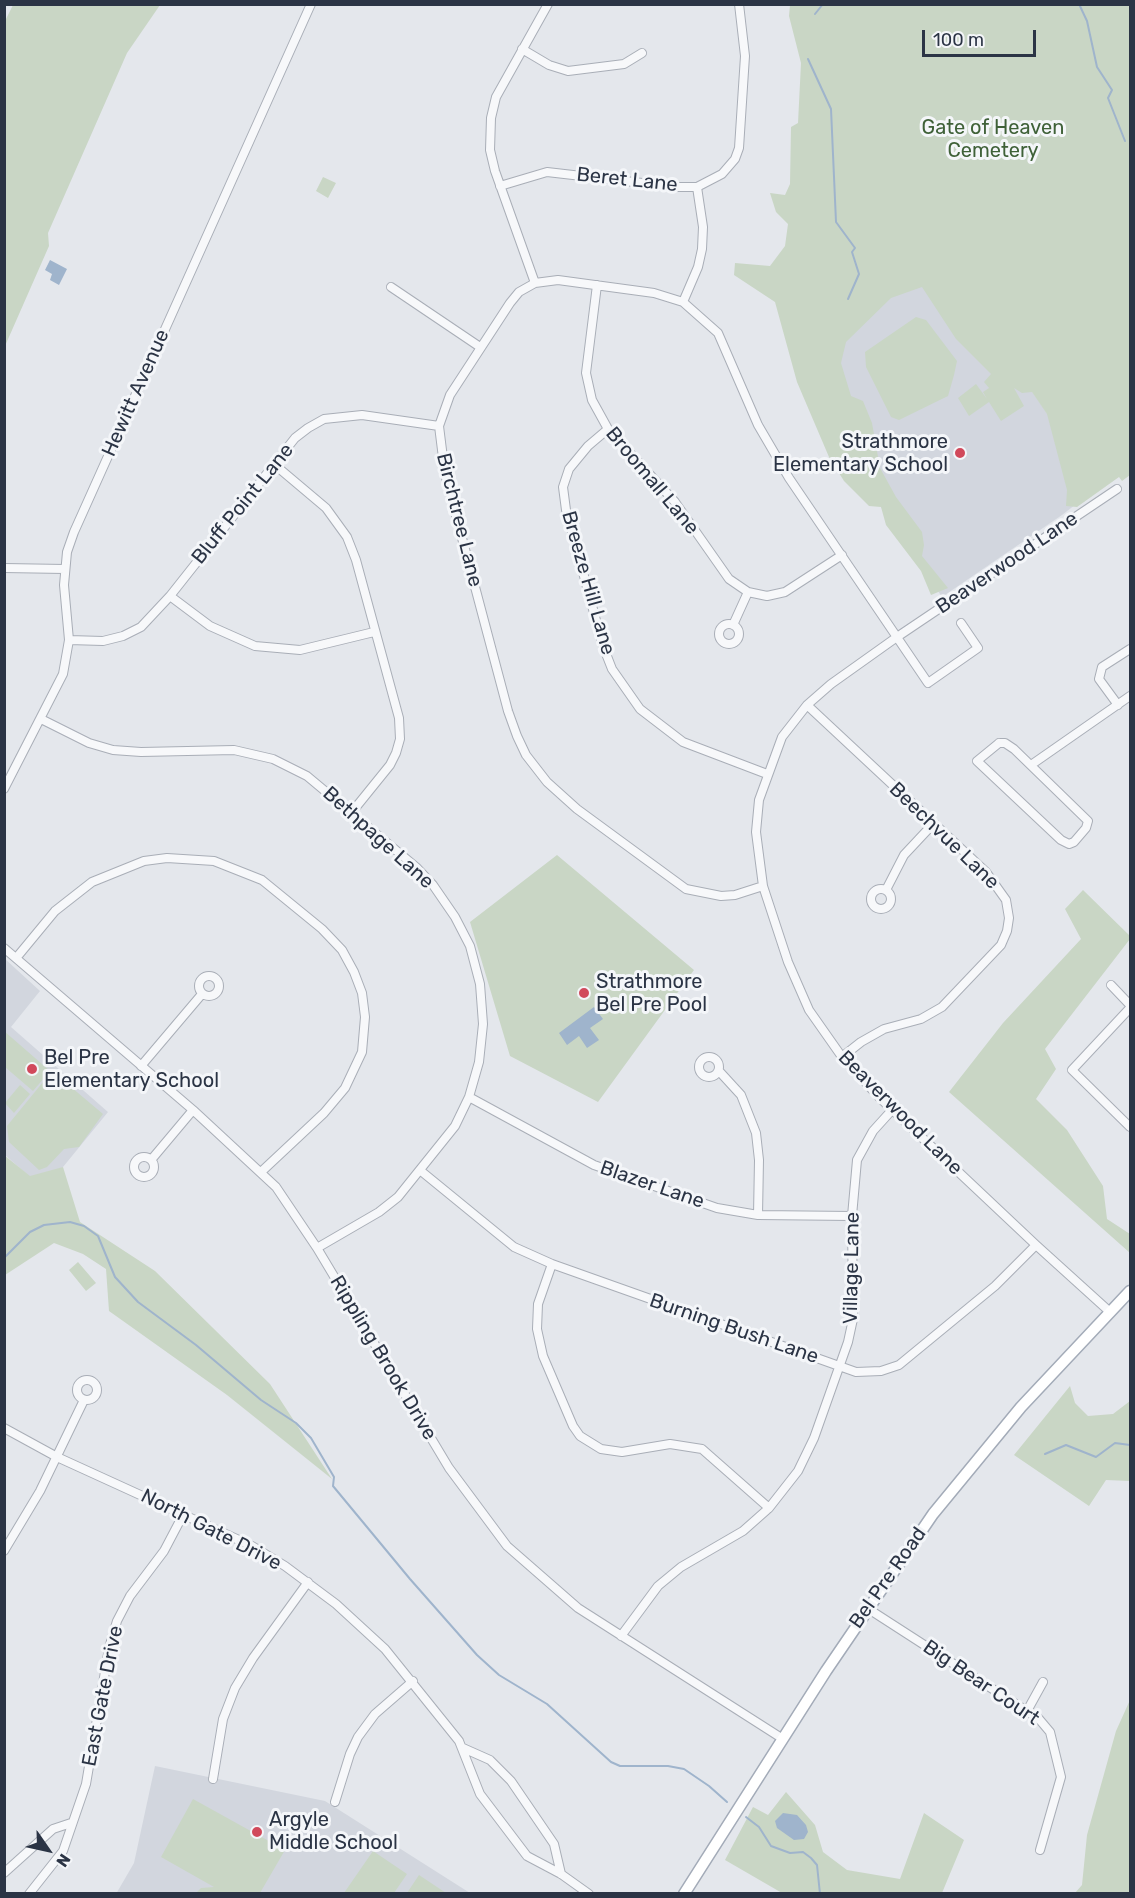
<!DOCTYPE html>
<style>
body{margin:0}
#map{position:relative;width:1135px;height:1898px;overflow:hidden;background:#e4e7ec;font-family:Rubik,sans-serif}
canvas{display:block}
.frame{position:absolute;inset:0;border:6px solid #2b3445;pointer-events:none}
.north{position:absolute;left:18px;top:1820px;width:60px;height:60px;-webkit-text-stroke:4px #f4f6f9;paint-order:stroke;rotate:124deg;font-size:16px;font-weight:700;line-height:24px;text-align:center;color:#2b3445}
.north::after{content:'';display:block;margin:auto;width:21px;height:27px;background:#2b3445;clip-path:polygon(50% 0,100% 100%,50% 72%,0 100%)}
.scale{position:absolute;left:922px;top:30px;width:114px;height:27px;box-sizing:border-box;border:3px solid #2b3445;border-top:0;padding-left:8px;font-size:18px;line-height:21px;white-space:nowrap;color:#2b3445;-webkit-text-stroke:4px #f4f6f9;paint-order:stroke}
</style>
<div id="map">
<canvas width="1135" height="1898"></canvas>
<div class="frame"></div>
<div class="north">N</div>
<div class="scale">100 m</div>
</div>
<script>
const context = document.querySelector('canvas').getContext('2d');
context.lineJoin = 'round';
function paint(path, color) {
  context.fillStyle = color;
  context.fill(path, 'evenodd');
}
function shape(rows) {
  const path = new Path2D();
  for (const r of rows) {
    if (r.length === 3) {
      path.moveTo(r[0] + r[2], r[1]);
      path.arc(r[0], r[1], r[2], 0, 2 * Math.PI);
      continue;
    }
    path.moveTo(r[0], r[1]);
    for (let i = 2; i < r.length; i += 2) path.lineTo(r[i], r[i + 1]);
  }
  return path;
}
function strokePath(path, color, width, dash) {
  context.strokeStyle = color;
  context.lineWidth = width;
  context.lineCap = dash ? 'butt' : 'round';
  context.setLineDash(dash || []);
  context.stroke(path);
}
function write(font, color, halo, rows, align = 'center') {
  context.font = font + ' Rubik,sans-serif';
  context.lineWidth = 6;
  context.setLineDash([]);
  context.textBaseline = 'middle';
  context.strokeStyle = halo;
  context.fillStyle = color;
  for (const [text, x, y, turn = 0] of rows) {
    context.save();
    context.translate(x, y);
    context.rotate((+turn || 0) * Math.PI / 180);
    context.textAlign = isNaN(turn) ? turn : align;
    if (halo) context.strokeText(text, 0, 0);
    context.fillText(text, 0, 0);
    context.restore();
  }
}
paint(shape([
 [925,282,1016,368,1098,487,1062,515,942,597,822,420,823,317],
 [4,958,40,991,11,1027,108,1112,63,1167,39,1185,5,1155],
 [155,1766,325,1801,470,1893,116,1894,134,1863]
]), '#d2d6de');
paint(shape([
 [13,5,160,5,127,53,48,233,49,246,5,346,4,23],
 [790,5,1130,5,1130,475,1122,481,1119,477,1077,507,1066,506,1067,490,1047,414,1032,392,1022,393,1014,388,1024,406,1001,421,989,402,969,416,958,398,976,384,987,399,983,392,989,388,984,382,991,374,956,339,922,287,891,298,846,342,841,363,851,396,863,401,872,423,880,468,896,497,922,532,924,545,922,556,948,588,931,595,921,571,886,525,881,507,869,506,844,481,829,457,797,382,775,302,734,275,735,263,770,266,785,246,788,224,776,212,770,193,785,195,790,184,791,127,798,123,801,63,789,16],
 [323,177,336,183,328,198,316,191],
 [916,317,926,320,957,361,954,375,948,396,899,420,891,417,866,367,865,352],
 [557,855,694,970,598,1102,510,1056,470,922],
 [1083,890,1130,936,1130,939,1045,1049,1056,1069,1036,1099,1067,1130,1103,1186,1107,1219,1130,1234,1130,1253,949,1092,1003,1023,1081,939,1065,909],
 [4,1031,50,1071,33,1091,5,1067],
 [52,1071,103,1114,79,1147,64,1149,47,1167,39,1170,9,1142,7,1126],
 [20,1085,30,1094,14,1113,5,1103],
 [4,1155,30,1176,63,1167,80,1222,155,1271,270,1384,332,1479,227,1395,109,1311,106,1269,83,1254,54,1243,5,1275],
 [78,1262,96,1283,86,1291,69,1270],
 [1070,1386,1075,1403,1088,1416,1113,1414,1130,1401,1130,1481,1106,1480,1089,1506,1014,1455],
 [1130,1700,1130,1893,1075,1893,1082,1885,1087,1835,1116,1731],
 [786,1792,815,1825,823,1852,847,1870,900,1879,924,1813,964,1840,942,1893,782,1893,725,1860,753,1807,768,1815],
 [193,1799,285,1850,260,1893,196,1893,201,1888,214,1887,161,1857],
 [373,1851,407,1874,394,1893,344,1893],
 [419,1875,446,1893,407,1893]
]), '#c9d6c5');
paint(shape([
 [50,260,67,269,59,285,50,280,52,274,45,270],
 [594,1007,603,1019,590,1028,599,1040,587,1048,579,1036,567,1045,559,1033],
 [783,1813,797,1815,806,1825,808,1832,804,1839,794,1840,777,1828,775,1821]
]), '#9fb4cc');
strokePath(shape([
 [1079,4,1087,21,1097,67,1112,90,1108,98,1125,141],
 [815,14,823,4],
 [808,59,831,109,836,222,855,248,852,252,859,274,848,299],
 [4,1258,30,1232,44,1225,70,1222,84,1226,98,1236,115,1277,138,1302,196,1345,261,1400,296,1423,311,1438,334,1477,333,1486,410,1579,477,1655,499,1675,547,1704,611,1762,620,1766,668,1766,684,1769,709,1786,727,1802],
 [1045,1454,1066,1445,1096,1457,1115,1443,1130,1445],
 [746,1817,759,1827,771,1846,790,1853,803,1852,811,1858,817,1865,820,1894]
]), '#9fb4cc', 2);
const minor = shape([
 [522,49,549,65,568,71,624,64,642,53],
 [500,186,547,172,677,187,697,187,722,174,735,159,739,148,745,56,739,4],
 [535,283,495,171,490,150,491,118,496,97,548,4],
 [597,285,586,373,592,400,608,429,675,502,729,579,748,592,767,596,785,592,842,555],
 [391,287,480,347],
 [683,302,698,267,702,249,703,227,697,187],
 [608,429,588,446,569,469,563,487,566,510,603,646,612,669,640,709,683,742,767,774],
 [275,465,326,508,347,537,356,560,399,718,400,739,396,753,390,765,352,812],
 [4,568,65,569],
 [170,596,210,626,255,646,300,650,374,632],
 [729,634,10],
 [733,625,748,592],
 [69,640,103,641,123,636,141,627,170,596,295,438,308,428,324,419,362,415,439,426],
 [807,705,986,872,1006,900,1009,918,1007,931,1001,945,942,1007,921,1019,884,1029,861,1042,842,1057],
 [1118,705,1099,679,1102,667,1130,649],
 [41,719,89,743,113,750,141,752,234,750,273,759,307,776,416,867,433,885,455,917,470,946,480,984,483,1024,479,1062,469,1097,455,1126,398,1197,379,1212,317,1248],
 [999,743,1005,743,1014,749,1088,821,1086,828,1074,842,1069,844,1061,840,977,761,999,743],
 [1031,765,1130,696],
 [4,789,63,674,69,640,64,585,67,552,74,532,311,4],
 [763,886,735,895,721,896,686,889,577,809,547,782,526,755,517,736,508,711,445,474,439,426,450,395,510,303,519,292,535,283,558,280,654,293,683,302,718,333,758,425,789,478,928,683,978,648,961,623],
 [881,899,10],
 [886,890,904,855,933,824],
 [4,948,193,1110,276,1187,317,1248,449,1468,507,1546,578,1608,783,1739],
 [17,957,55,911,92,882,144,861,167,858,214,861,262,880,322,929,342,950,354,972,362,993,365,1017,362,1052,345,1088,324,1113,261,1172],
 [209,986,10],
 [1111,985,1130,1005],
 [1130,1008,1072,1070,1130,1127],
 [709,1067,10],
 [141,1066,202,994],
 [719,1071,741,1095,756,1133,759,1160,758,1215],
 [469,1097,594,1165,717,1208,758,1215,852,1216],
 [144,1167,10],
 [151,1160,193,1110],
 [421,1171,514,1247,552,1264,856,1372,881,1371,899,1365,995,1286,1036,1245],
 [552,1264,538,1304,537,1329,543,1356,573,1426,580,1436,601,1449,622,1452,670,1444,702,1449,769,1508],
 [1110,1312,1036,1245,880,1098,842,1057,809,1010,788,962,763,886,756,832,759,800,782,737,807,705,831,684,897,637,1117,489],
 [87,1390,10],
 [4,1428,57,1457,252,1546,285,1566,336,1604,385,1649,459,1741,480,1794,527,1856,561,1874,589,1894],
 [4,1551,40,1491,84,1400],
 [867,1608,1039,1719,1050,1732,1061,1777,1040,1850],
 [621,1636,658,1586,681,1567,743,1531,769,1508,798,1471,814,1438,848,1342,853,1319,852,1216,857,1160,873,1131,892,1110],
 [1027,1711,1043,1682],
 [463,1748,490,1760,511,1781,554,1844,561,1874],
 [213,1779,223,1719,235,1688,253,1658,308,1582],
 [335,1802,350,1754,358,1737,375,1714,413,1681],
 [4,1873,53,1829,71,1823],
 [29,1894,63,1851,86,1784,109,1648,117,1621,130,1596,164,1551,184,1513]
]);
const major = shape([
 [684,1894,826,1671,933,1514,1021,1407,1130,1291]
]);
strokePath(minor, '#a9aeb7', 10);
strokePath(major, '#a3abb8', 13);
strokePath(minor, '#f7f8fa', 8);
strokePath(major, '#fff', 10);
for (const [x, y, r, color] of [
 [960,453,6,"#d1495b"],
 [584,993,6,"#d1495b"],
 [32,1069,6,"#d1495b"],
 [257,1832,6,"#d1495b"]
]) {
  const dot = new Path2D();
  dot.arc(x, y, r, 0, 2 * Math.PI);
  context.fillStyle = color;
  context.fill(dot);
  strokePath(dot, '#f4f6f9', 2);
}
write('20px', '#3f6138', '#f4f6f9', [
 ["Gate of Heaven",993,128],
 ["Cemetery",993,151]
]);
write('20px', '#2b3445', '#f4f6f9', [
 ["Beret Lane",627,180,6],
 ["Hewitt Avenue",136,393,-66],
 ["Broomall Lane",652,481,50],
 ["Bluff Point Lane",243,504,-51],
 ["Birchtree Lane",459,520,76],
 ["Beaverwood Lane",1007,563,-34],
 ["Breeze Hill Lane",588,583,74],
 ["Beechvue Lane",944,836,44],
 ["Bethpage Lane",378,838,42],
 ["Beaverwood Lane",900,1113,45],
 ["Blazer Lane",652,1185,19],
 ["Village Lane",852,1268,-89],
 ["Burning Bush Lane",734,1329,19],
 ["Rippling Brook Drive",383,1358,59],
 ["North Gate Drive",211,1530,27],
 ["Bel Pre Road",888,1578,-55],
 ["Big Bear Court",981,1683,34],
 ["East Gate Drive",103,1696,-79]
]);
write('20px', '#2b3445', '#f4f6f9', [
 ["Strathmore",948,442,"right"],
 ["Elementary School",948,465,"right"],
 ["Strathmore",596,982],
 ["Bel Pre Pool",596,1005],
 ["Bel Pre",44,1058],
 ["Elementary School",44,1081],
 ["Argyle",269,1820],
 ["Middle School",269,1843]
], 'left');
</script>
